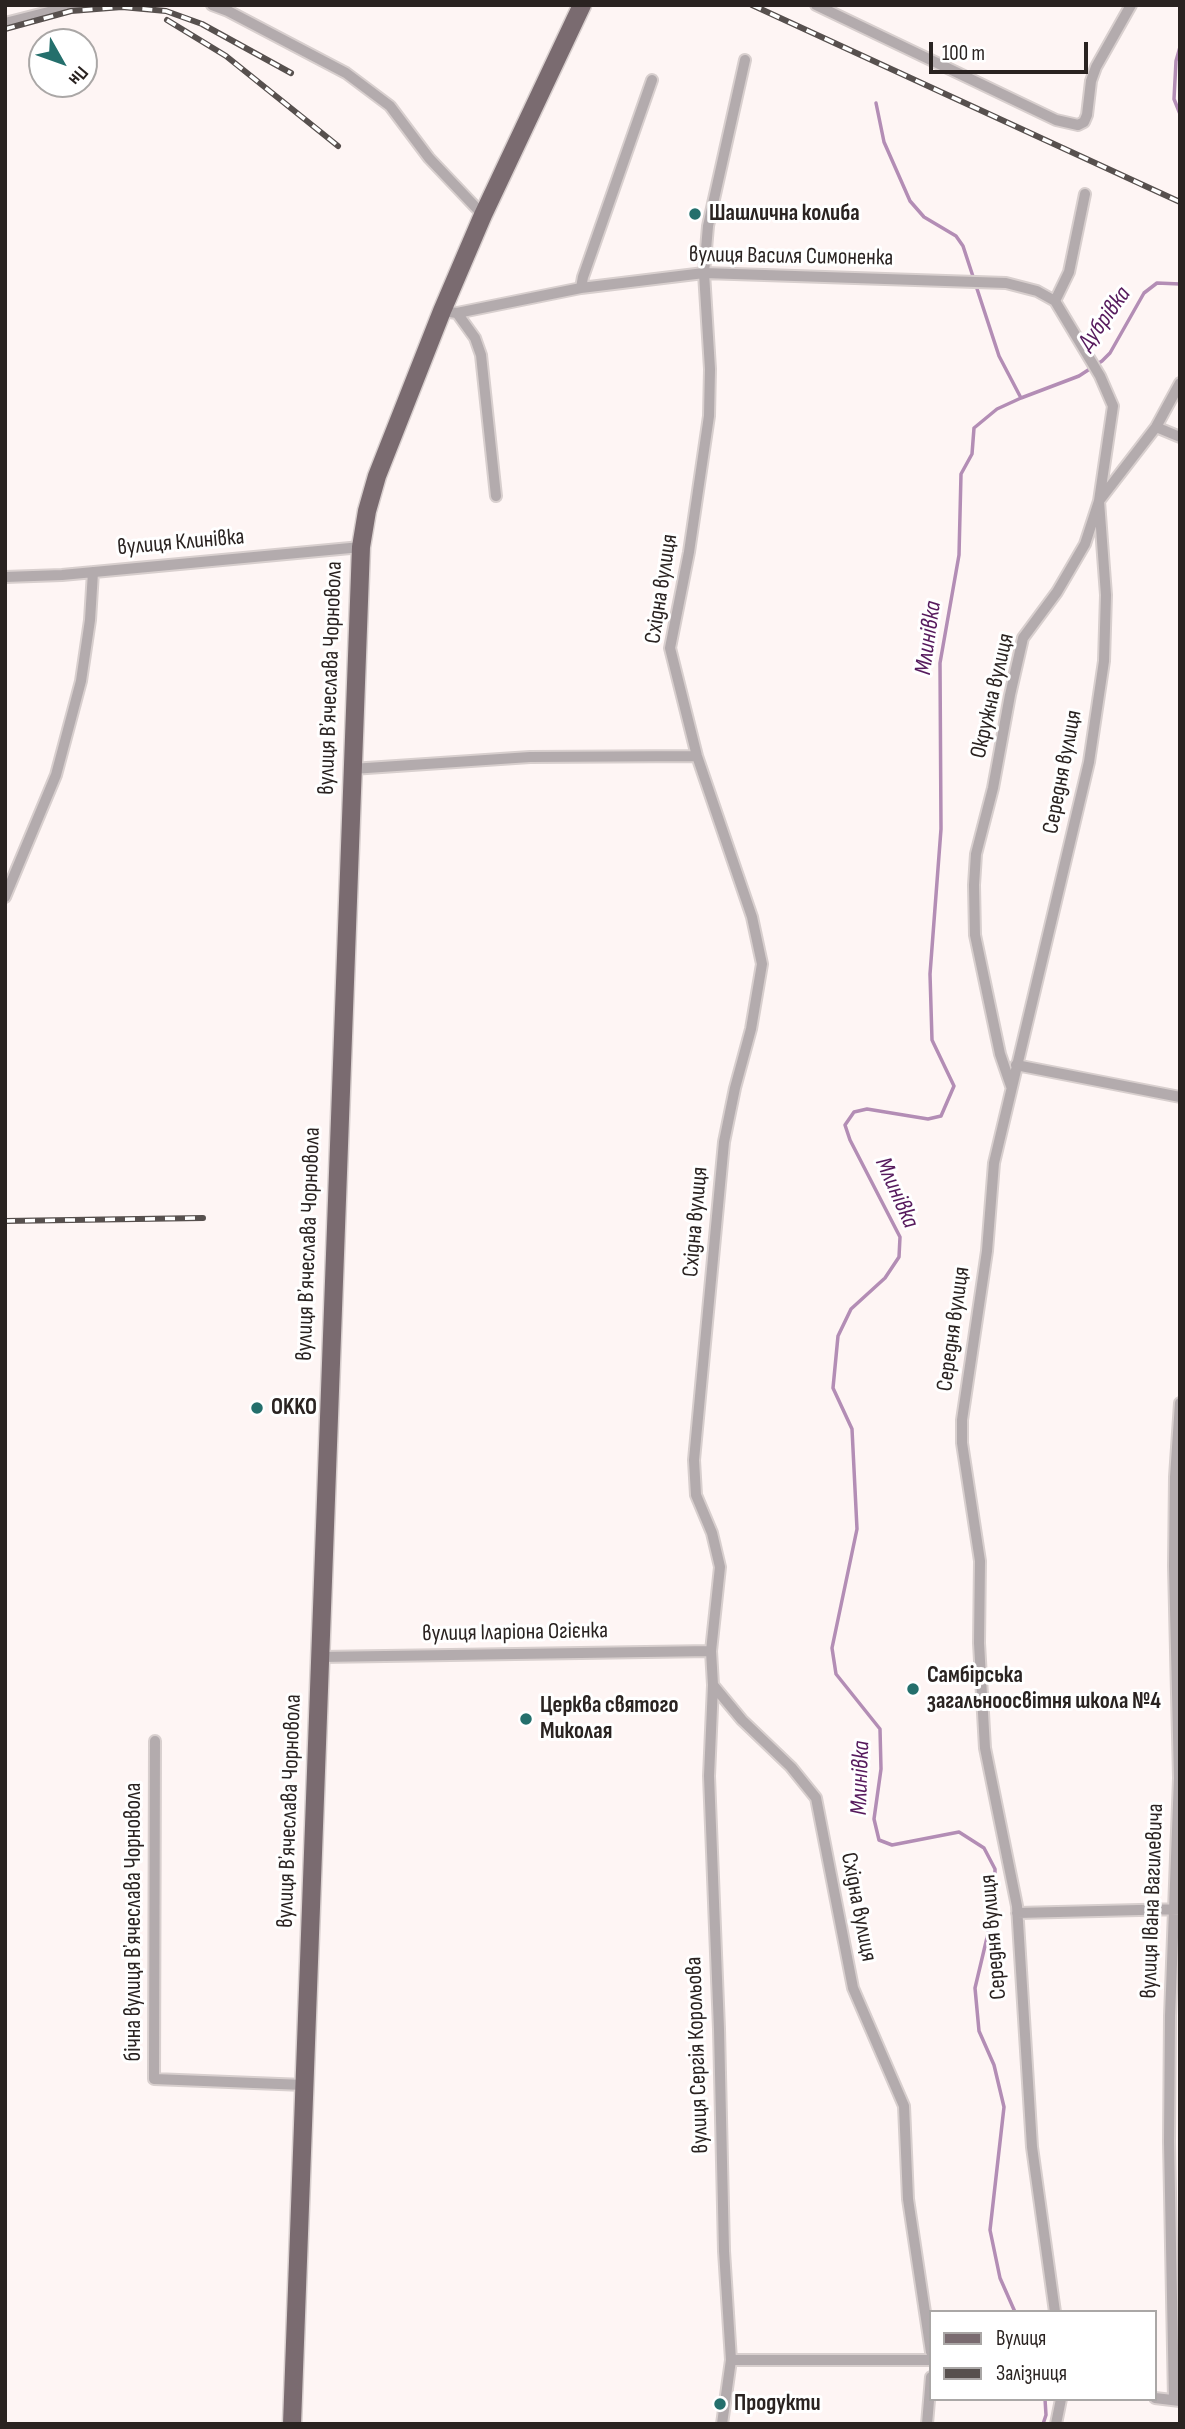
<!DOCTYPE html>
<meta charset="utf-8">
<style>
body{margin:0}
#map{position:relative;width:1185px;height:2429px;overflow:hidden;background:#fef5f4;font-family:"Sofia Sans Condensed",sans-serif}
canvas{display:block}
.frame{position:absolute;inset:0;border:7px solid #2a2321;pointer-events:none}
.legend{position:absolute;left:929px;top:2310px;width:228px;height:91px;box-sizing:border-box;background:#fff;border:2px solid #aaa7a6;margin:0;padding:9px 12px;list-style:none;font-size:21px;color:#2a2321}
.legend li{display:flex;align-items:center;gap:14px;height:35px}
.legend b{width:35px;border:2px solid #aaa7a6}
.north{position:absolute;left:28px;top:28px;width:70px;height:70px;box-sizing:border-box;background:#fff;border:2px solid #aaa7a6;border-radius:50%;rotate:130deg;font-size:19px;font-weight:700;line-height:28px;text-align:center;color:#2a2321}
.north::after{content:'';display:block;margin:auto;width:24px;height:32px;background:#246f6c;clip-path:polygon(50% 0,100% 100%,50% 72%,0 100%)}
.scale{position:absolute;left:929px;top:42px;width:159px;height:32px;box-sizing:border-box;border:4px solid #2a2321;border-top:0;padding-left:9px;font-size:21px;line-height:24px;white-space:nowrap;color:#2a2321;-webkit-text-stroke:5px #fff;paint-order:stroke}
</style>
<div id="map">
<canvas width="1185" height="2429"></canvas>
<div class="frame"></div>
<ul class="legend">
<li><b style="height:9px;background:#7a6b70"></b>Вулиця</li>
<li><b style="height:9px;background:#57504e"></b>Залізниця</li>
</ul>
<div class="north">Пн</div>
<div class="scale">100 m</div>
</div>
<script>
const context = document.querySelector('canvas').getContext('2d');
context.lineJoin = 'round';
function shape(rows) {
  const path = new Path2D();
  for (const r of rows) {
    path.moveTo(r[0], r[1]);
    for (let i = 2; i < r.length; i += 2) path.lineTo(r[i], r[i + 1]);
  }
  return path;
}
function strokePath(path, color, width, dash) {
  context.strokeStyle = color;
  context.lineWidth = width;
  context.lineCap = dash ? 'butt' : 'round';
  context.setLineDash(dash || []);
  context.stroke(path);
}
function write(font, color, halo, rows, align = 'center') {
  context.font = font + ' "Sofia Sans Condensed",sans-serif';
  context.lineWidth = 6;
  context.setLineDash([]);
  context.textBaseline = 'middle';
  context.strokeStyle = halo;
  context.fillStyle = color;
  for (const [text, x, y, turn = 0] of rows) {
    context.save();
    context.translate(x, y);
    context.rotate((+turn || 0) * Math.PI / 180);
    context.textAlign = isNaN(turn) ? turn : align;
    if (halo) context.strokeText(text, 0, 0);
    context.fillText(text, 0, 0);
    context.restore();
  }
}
strokePath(shape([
 [1180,47,1176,61,1174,99,1180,114],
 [876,103,884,142,910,201,924,217,956,236,963,246,999,356,1021,398,997,409,974,428,972,454,961,474,959,555,940,663,941,829,930,974,932,1040,954,1086,941,1116,928,1119,867,1109,854,1112,845,1125,850,1140,900,1237,899,1257,885,1278,851,1309,838,1336,833,1388,852,1429,857,1529,832,1648,836,1674,880,1729,881,1769,874,1819,879,1840,892,1845,959,1832,984,1848,995,1869,995,1904,975,1988,979,2031,994,2065,1004,2107,990,2230,1000,2278,1015,2312],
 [1021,398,1079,376,1102,361,1110,353,1144,293,1157,283,1180,284],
 [1043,2424,1046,2415,1045,2399]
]), '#b38db5', 3.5);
const minor = shape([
 [212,5,228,11,346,73,390,106,429,158,483,215],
 [816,5,1056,120,1078,125,1084,122,1087,115,1091,81,1096,67,1131,5],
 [5,23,76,5],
 [581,288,583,277,652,80],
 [1055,301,1069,272,1085,194],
 [442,311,457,313,581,288,704,273,1006,283,1037,291,1055,301,1100,376,1113,406,1099,501,1085,544,1057,592,1023,638,1010,695,993,788,976,854,974,885,975,935,1000,1054,1011,1086],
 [457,313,475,338,481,355,496,496],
 [1156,427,1180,437],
 [5,577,62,575,361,547],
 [352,769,530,757,697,756],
 [5,897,56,775,81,681,90,620,93,572],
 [1016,1065,1180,1097],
 [320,1657,711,1651],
 [713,1685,742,1720,791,1767,816,1798,853,1988,904,2106,908,2199,931,2352],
 [155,1741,154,2079,304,2085],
 [1017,1913,1180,1909],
 [1055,2312,1032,2147,1017,1906,985,1748,979,1643,980,1561,962,1443,962,1420,987,1251,994,1163,1089,762,1104,661,1106,595,1099,501,1156,427,1180,383],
 [731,2360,931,2360],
 [1155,2398,1180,2401],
 [1174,2400,1169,2142,1170,2016,1179,1778,1174,1566,1175,1477,1180,1403],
 [722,2424,731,2360,724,2251,719,2029,709,1776,713,1685,711,1651,720,1567,712,1533,696,1495,694,1460,724,1142,735,1088,751,1029,762,964,752,917,697,756,670,648,689,552,709,416,710,369,704,273,708,226,745,60],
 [927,2424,931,2377],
 [1056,2424,1061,2399]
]);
const primary = shape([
 [292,2424,361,547,367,511,377,476,442,311,483,215,582,5]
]);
strokePath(minor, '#d8cfce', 14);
strokePath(primary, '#d8cfce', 21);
strokePath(minor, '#b3abad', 10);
strokePath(primary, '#7a6b70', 18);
const rail = shape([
 [752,5,1180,202],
 [167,20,226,56,338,146],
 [5,29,71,11,122,7,166,11,202,24,291,73],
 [5,1221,203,1218]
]);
strokePath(rail, '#57504e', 6);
strokePath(rail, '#fff', 3.5, [10]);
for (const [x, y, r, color] of [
 [695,214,7,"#246f6c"],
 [257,1408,7,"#246f6c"],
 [913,1689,7,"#246f6c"],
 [526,1719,7,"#246f6c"],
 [720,2404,7,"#246f6c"]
]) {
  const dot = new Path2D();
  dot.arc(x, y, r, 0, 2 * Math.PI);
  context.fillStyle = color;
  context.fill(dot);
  strokePath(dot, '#fff', 2.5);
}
write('bold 23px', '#2a2321', '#fff', [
 ["Шашлична колиба",709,214],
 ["OKKO",271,1408],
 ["Самбірська",927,1676],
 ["загальноосвітня школа №4",927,1702],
 ["Церква святого",540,1706],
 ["Миколая",540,1732],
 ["Продукти",734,2404]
], 'left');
write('23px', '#2a2321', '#fff', [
 ["вулиця Василя Симоненка",791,257,1],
 ["вулиця Клинівка",181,543,-5],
 ["Східна вулиця",662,589,-81],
 ["вулиця Вʼячеслава Чорновола",331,678,-88],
 ["Окружна вулиця",993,696,-77],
 ["Середня вулиця",1063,772,-79],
 ["Східна вулиця",696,1222,-85],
 ["вулиця Вʼячеслава Чорновола",309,1244,-88],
 ["Середня вулиця",954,1329,-82],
 ["вулиця Іларіона Огієнка",515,1633,-1],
 ["вулиця Вʼячеслава Чорновола",290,1811,-88],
 ["вулиця Івана Вагилевича",1153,1901,-88],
 ["Східна вулиця",858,1907,79],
 ["бічна вулиця Вʼячеслава Чорновола",134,1922,-90],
 ["Середня вулиця",994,1937,-95],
 ["вулиця Сергія Корольова",698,2055,-92]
]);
write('italic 24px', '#561a5d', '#fff', [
 ["Дубрівка",1105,319,-54],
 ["Млинівка",929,638,-82],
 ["Млинівка",896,1193,66],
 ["Млинівка",861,1778,-88]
]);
</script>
